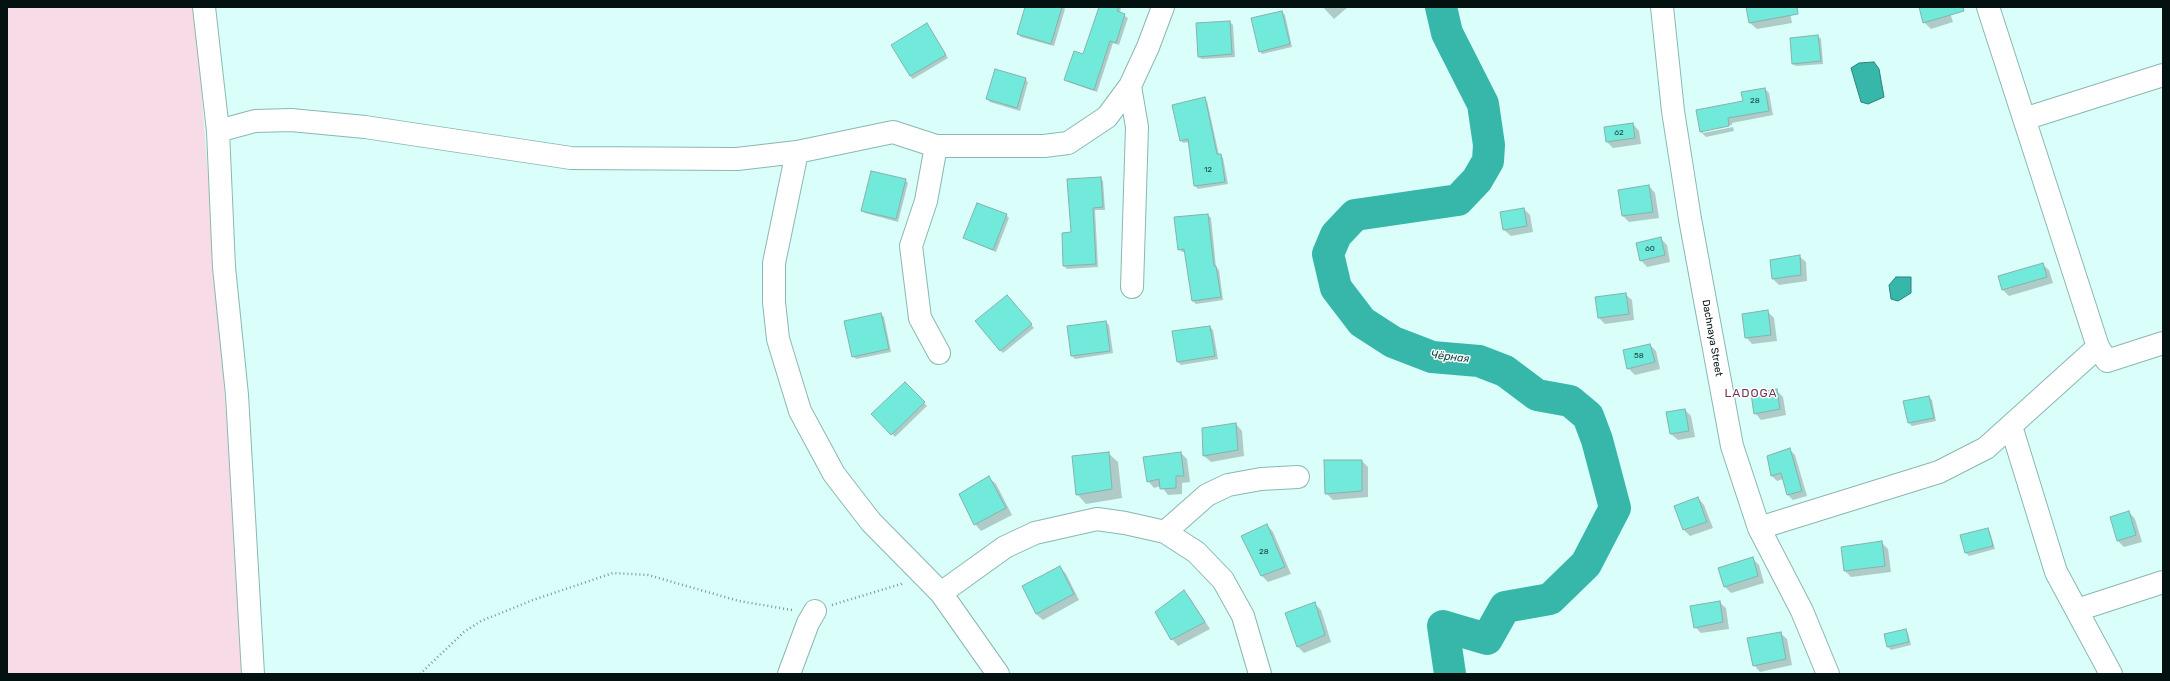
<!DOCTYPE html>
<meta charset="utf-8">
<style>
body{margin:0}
#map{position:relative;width:2170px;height:681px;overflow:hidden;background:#dafef9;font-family:Rubik,sans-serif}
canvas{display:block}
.frame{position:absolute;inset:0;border:8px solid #031211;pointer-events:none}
</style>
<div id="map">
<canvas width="2170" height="681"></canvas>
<div class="frame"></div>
</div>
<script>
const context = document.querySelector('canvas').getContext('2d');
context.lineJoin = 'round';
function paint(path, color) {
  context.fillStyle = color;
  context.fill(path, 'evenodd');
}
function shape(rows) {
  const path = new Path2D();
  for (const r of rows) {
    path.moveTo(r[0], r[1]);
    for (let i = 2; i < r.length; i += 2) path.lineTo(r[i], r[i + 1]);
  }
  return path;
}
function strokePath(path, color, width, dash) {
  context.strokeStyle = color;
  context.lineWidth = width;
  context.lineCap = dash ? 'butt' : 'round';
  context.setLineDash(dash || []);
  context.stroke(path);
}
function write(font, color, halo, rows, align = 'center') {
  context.font = font + ' Rubik,sans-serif';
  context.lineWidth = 3;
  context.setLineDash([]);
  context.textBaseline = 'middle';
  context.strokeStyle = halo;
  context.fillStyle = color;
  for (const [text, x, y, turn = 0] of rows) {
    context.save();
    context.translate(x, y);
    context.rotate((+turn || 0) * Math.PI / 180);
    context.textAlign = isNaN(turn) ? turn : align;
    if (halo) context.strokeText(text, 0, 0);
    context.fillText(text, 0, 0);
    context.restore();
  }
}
paint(shape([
 [7,7,195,7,246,674,7,674]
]), '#f7dbe6');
const water = shape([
 [1874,62,1879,69,1884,97,1868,104,1861,102,1851,68,1859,63,1874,62],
 [1896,277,1911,277,1911,293,1898,301,1891,299,1889,285,1896,277]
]);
paint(water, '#37b6aa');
strokePath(water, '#27857c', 1);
paint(shape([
 [1026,7,1063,7,1065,9,1054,46,1021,37,1018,34],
 [1100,7,1121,7,1120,13,1128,18,1119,45,1113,43,1097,92,1068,82,1065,79,1084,56],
 [1323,7,1348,7,1334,19],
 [1747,7,1789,7,1792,23,1757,29,1750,23],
 [1920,7,1948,7,1953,22,1931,29,1924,22],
 [1282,12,1285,15,1292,47,1262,54,1260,51],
 [1230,22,1233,25,1235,57,1202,59,1199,57],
 [927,24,948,58,913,79,910,76],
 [1818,36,1821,39,1823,64,1796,66,1793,64],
 [1025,79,1028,82,1020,111,990,102,987,99],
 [1765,89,1769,93,1773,115,1732,123,1732,125,1703,131,1703,133,1733,127,1734,131,1706,137,1701,132,1697,111,1744,102],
 [1204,98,1207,101,1219,155,1223,158,1228,184,1198,189,1195,186,1189,142,1183,143,1181,140],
 [1633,124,1639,131,1641,144,1613,148,1607,142],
 [1100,178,1103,181,1105,210,1095,210,1098,267,1067,269,1064,266,1072,233],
 [905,180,908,183,898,222,865,213,862,210],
 [1649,186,1655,193,1659,218,1629,222,1623,216],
 [1524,209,1530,215,1533,232,1511,236,1504,230,1501,213],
 [1006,215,1009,218,996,252,964,238],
 [1208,215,1211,218,1216,267,1219,270,1223,300,1196,304,1193,301,1186,252,1182,252,1179,249],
 [1660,238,1667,245,1670,262,1647,267,1641,260],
 [1799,256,1806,262,1807,281,1779,285,1773,279],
 [2042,264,2049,270,2053,283,2009,296,2003,290],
 [1625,294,1632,300,1634,320,1605,324,1599,318],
 [1010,299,1034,328,1003,353,1000,350],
 [1767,311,1774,318,1777,341,1752,344,1746,337],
 [881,314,884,317,891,352,856,359,853,356],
 [1106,322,1109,325,1113,353,1075,359,1072,356],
 [1210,327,1213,330,1218,359,1181,365,1178,362],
 [1650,345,1656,351,1660,369,1635,375,1628,368],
 [905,383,927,406,895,437,873,414],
 [1777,391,1783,397,1786,415,1761,420,1755,413],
 [1929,397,1932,400,1936,421,1912,426,1909,423,1904,402],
 [1685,410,1691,416,1695,437,1678,440,1671,434,1667,413],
 [1236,424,1242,431,1244,456,1211,462,1204,456],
 [1790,450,1795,455,1807,496,1793,500,1788,495,1783,479,1777,481,1772,476],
 [1108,453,1118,462,1122,498,1086,504,1077,494],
 [1181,453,1187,459,1190,482,1182,483,1182,494,1168,495,1161,486,1154,488,1148,481],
 [1362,461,1368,467,1368,497,1333,500,1326,493],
 [989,478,996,484,1012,515,981,531,975,524,961,495],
 [1698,498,1704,505,1713,528,1690,536,1684,530],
 [2129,512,2135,519,2142,542,2124,547,2118,541],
 [1267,525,1273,532,1291,574,1268,582,1262,576,1243,537],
 [1987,529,1990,532,1995,549,1969,556,1966,553,1961,536],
 [1881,542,1888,549,1891,572,1851,577,1845,571,1842,548],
 [1752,558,1759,565,1764,583,1731,593,1725,587],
 [1060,567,1066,574,1079,600,1043,620,1036,614,1023,587],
 [1184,591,1190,598,1210,629,1178,646,1172,639],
 [1719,602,1726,608,1729,629,1701,633,1695,627],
 [1314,603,1321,610,1331,642,1304,653,1298,647,1286,613],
 [1906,630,1908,633,1911,645,1891,650,1888,647],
 [1780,633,1787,639,1792,665,1760,672,1754,665]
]), '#0003');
strokePath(shape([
 [1441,7,1447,33,1483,104,1489,145,1488,161,1477,180,1458,200,1355,215,1336,235,1328,254,1336,288,1362,322,1393,342,1432,357,1479,361,1505,371,1537,395,1570,401,1588,416,1597,440,1615,508,1586,564,1550,599,1505,607,1487,639,1443,626,1450,674]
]), '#37b6aa', 32);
const building = shape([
 [1025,7,1062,7,1051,44,1017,34,1025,7],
 [1099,7,1119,7,1117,11,1125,14,1116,43,1110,41,1094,90,1064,80,1074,51,1083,54,1099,7],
 [1746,7,1797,7,1798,14,1749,23,1746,7],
 [1919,7,1963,7,1964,11,1923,23,1919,7],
 [1282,11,1290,44,1259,52,1251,18,1282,11],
 [1230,21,1232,54,1198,57,1196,23,1230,21],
 [927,23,946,55,910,76,891,45,927,23],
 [1818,35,1821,61,1792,64,1790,38,1818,35],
 [995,69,1026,78,1017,108,986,99,995,69],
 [1765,88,1769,111,1728,118,1729,126,1700,132,1696,110,1743,101,1741,92,1765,88],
 [1205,97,1217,154,1221,154,1225,182,1194,186,1188,139,1180,141,1172,105,1205,97],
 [1633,123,1635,138,1606,142,1604,127,1633,123],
 [871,171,906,179,896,219,861,211,871,171],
 [1101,177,1103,207,1093,208,1096,264,1063,266,1062,233,1071,232,1067,179,1101,177],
 [1649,185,1653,212,1622,216,1618,190,1649,185],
 [977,203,1007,214,993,250,963,238,977,203],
 [1524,208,1527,226,1503,230,1500,212,1524,208],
 [1208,214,1214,266,1216,266,1221,297,1192,301,1184,249,1178,250,1174,217,1208,214],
 [1661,237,1665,255,1640,261,1636,243,1661,237],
 [1800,255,1801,275,1772,279,1770,260,1800,255],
 [2043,263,2047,277,2002,290,1998,276,2043,263],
 [1626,293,1629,314,1598,318,1595,297,1626,293],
 [1007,295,1032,324,1000,351,975,321,1007,295],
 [1768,310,1771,335,1745,338,1742,314,1768,310],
 [881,313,889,349,852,357,844,321,881,313],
 [1106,321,1110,351,1071,356,1067,326,1106,321],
 [1210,326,1215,356,1177,362,1172,331,1210,326],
 [1650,344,1655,362,1627,369,1623,350,1650,344],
 [905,382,925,402,891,435,871,414,905,382],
 [1777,389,1780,409,1754,414,1751,394,1777,389],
 [1929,396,1934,418,1908,423,1903,401,1929,396],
 [1685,409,1689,431,1670,434,1666,412,1685,409],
 [1236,423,1238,450,1203,456,1202,428,1236,423],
 [1790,448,1802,491,1787,495,1781,473,1771,476,1767,456,1790,448],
 [1109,452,1112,489,1076,495,1072,456,1109,452],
 [1181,452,1184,476,1176,476,1176,488,1160,489,1159,479,1147,482,1143,457,1181,452],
 [1324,460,1362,460,1362,491,1325,494,1324,460],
 [989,476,1006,508,974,525,959,494,989,476],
 [1698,497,1707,522,1683,530,1674,506,1698,497],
 [2129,511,2136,535,2117,541,2110,517,2129,511],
 [1267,524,1285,567,1261,576,1241,536,1267,524],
 [1988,528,1993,546,1965,553,1960,535,1988,528],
 [1882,541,1885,566,1844,571,1841,547,1882,541],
 [1753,557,1758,576,1724,587,1718,568,1753,557],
 [1060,566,1074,594,1036,614,1022,586,1060,566],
 [1184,590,1205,622,1171,640,1155,612,1184,590],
 [1720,601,1723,622,1694,628,1690,606,1720,601],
 [1315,602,1325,635,1297,647,1285,613,1315,602],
 [1906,629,1909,642,1887,647,1884,634,1906,629],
 [1781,632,1786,659,1753,666,1747,638,1781,632]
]);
paint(building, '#71e9db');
strokePath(building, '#86b2ab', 1);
const minor = shape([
 [204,7,218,131,224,267,237,395,253,674],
 [1662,7,1673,111,1690,219,1732,446,1759,528,1802,611,1828,674],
 [1988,7,2098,347,2107,361,2163,343],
 [1130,86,1137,127,1132,287],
 [2024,119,2163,75],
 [218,131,255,121,291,120,365,127,571,158,737,159,797,152,893,132,936,146,1044,146,1068,143,1107,117,1130,86,1148,47,1163,7],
 [936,146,926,201,911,246,920,318,939,353],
 [797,152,774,263,774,302,778,339,800,411,834,474,871,522,941,593,998,674],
 [2011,426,2056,572,2111,674],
 [1759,528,1939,472,1986,448,2098,347],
 [1165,532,1207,495,1228,485,1261,479,1298,477],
 [941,593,1005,547,1035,533,1097,519,1125,523,1165,532,1196,552,1223,580,1243,616,1260,674],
 [2077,610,2163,582],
 [789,674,808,623,815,611]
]);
strokePath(minor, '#8bb7b1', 24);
strokePath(shape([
 [832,605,901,584,903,582],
 [420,674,464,632,481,621,533,600,613,573,648,575,739,601,792,610]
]), '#7c9794', 2.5, [1, 3]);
strokePath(minor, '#fff', 22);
write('8px', '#1e4844', null, [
 ["28",1755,101],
 ["62",1619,133],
 ["12",1208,170],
 ["60",1650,249],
 ["58",1639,356],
 ["28",1264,552]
]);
write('10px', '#031211', '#fff', [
 ["Dachnaya Street",1712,338,80]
]);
write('italic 11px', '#104741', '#fff', [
 ["Чёрная",1450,357,7]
]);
context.letterSpacing = '1px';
write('12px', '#753353', '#fff', [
 ["LADOGA",1751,394]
]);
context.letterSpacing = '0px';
</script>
